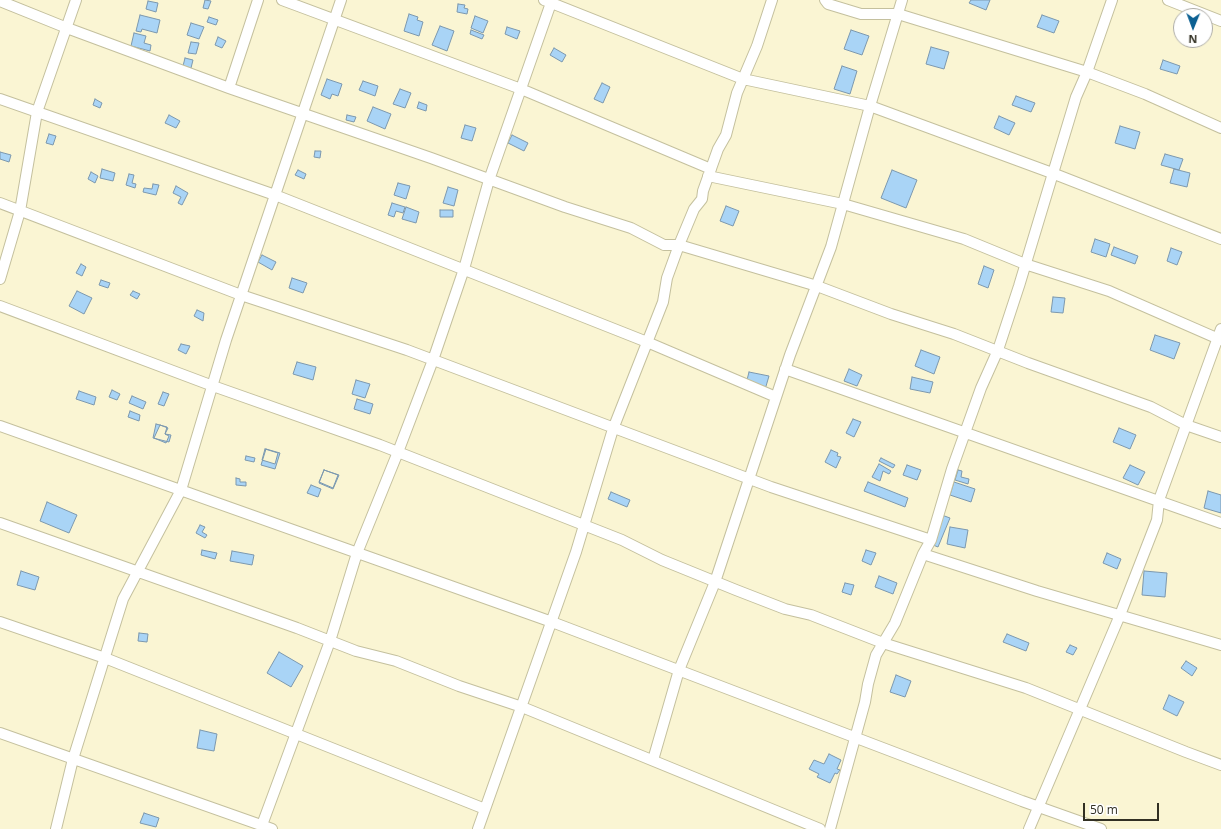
<!DOCTYPE html>
<style>
body{margin:0}
#map{position:relative;width:1221px;height:829px;overflow:hidden;background:#faf5d3;font-family:"Open Sans",sans-serif}
canvas{display:block}
.north{position:absolute;left:1173px;top:8px;width:40px;height:40px;box-sizing:border-box;background:#fff;border:1px solid #adaca7;border-radius:50%;rotate:181deg;font-size:11px;font-weight:700;line-height:16px;text-align:center;color:#323023}
.north::after{content:'';display:block;margin:auto;width:14px;height:18px;background:#0c6092;clip-path:polygon(50% 0,100% 100%,50% 72%,0 100%)}
.scale{position:absolute;left:1083px;top:803px;width:76px;height:18px;box-sizing:border-box;border:2px solid #323023;border-top:0;padding-left:5px;font-size:12px;line-height:14px;white-space:nowrap;color:#323023;-webkit-text-stroke:3px #fff;paint-order:stroke}
</style>
<div id="map">
<canvas width="1221" height="829"></canvas>
<div class="north">N</div>
<div class="scale">50 m</div>
</div>
<script>
const context = document.querySelector('canvas').getContext('2d');
context.lineJoin = 'round';
function paint(path, color) {
  context.fillStyle = color;
  context.fill(path, 'evenodd');
}
function shape(rows) {
  const path = new Path2D();
  for (const r of rows) {
    path.moveTo(r[0], r[1]);
    for (let i = 2; i < r.length; i += 2) path.lineTo(r[i], r[i + 1]);
  }
  return path;
}
function strokePath(path, color, width, dash) {
  context.strokeStyle = color;
  context.lineWidth = width;
  context.lineCap = dash ? 'butt' : 'round';
  context.setLineDash(dash || []);
  context.stroke(path);
}
const building = shape([
 [205,0,211,1,208,9,203,8,205,0],
 [971,0,990,0,986,10,969,3,971,0],
 [148,1,158,3,156,12,146,9,148,1],
 [458,4,465,5,464,8,468,9,467,14,457,12,458,4],
 [409,14,418,17,417,20,423,22,419,36,404,31,409,14],
 [140,15,160,20,157,33,142,29,141,32,136,31,140,15],
 [1042,15,1059,21,1054,33,1037,27,1042,15],
 [475,16,488,21,483,33,471,28,475,16],
 [209,17,218,20,216,25,207,22,209,17],
 [191,23,204,27,199,39,187,35,191,23],
 [440,26,454,31,447,51,432,45,440,26],
 [507,27,520,31,517,39,505,34,507,27],
 [471,30,484,35,482,39,470,34,471,30],
 [851,30,869,36,862,55,844,49,851,30],
 [134,33,146,36,144,43,151,45,150,51,131,46,134,33],
 [218,37,226,41,222,48,215,45,218,37],
 [191,42,199,43,196,54,188,53,191,42],
 [931,47,949,52,944,69,926,64,931,47],
 [554,48,566,55,562,62,550,55,554,48],
 [185,58,193,60,191,68,183,66,185,58],
 [1163,60,1180,66,1177,74,1160,69,1163,60],
 [842,66,857,71,850,94,834,89,842,66],
 [327,79,342,84,338,96,332,94,330,99,321,95,327,79],
 [363,81,378,86,375,96,359,90,363,81],
 [602,83,610,87,603,103,594,99,602,83],
 [400,89,411,93,405,108,393,104,400,89],
 [1016,96,1035,103,1031,112,1012,105,1016,96],
 [95,99,102,103,100,108,93,105,95,99],
 [419,102,427,105,426,111,417,108,419,102],
 [373,107,391,114,385,129,367,121,373,107],
 [169,115,180,121,176,128,165,123,169,115],
 [347,115,356,117,354,122,346,120,347,115],
 [999,116,1015,123,1009,135,994,128,999,116],
 [465,125,476,128,472,141,461,138,465,125],
 [1120,126,1140,132,1135,149,1115,143,1120,126],
 [49,134,56,136,53,145,46,143,49,134],
 [512,135,528,143,524,151,508,143,512,135],
 [315,151,321,151,320,158,314,157,315,151],
 [0,152,11,155,9,162,0,159,0,152],
 [1165,154,1183,159,1179,170,1161,165,1165,154],
 [102,169,115,173,113,181,100,178,102,169],
 [1174,169,1190,173,1187,187,1170,183,1174,169],
 [298,170,306,174,304,179,295,175,298,170],
 [892,170,917,180,906,208,881,198,892,170],
 [91,172,98,176,95,183,88,179,91,172],
 [129,174,134,175,132,183,136,184,135,188,126,185,129,174],
 [398,183,410,186,406,199,394,195,398,183],
 [153,184,159,185,156,195,143,192,144,188,152,189,153,184],
 [176,186,188,193,182,205,178,203,181,197,173,193,176,186],
 [448,187,458,190,454,206,443,203,448,187],
 [392,203,405,207,403,213,396,211,394,217,388,215,392,203],
 [726,206,739,211,733,226,720,221,726,206],
 [406,207,419,212,416,223,402,219,406,207],
 [440,210,453,210,453,217,440,217,440,210],
 [1095,239,1110,244,1106,257,1091,252,1095,239],
 [1114,247,1138,256,1135,264,1111,255,1114,247],
 [1171,248,1182,252,1177,265,1167,261,1171,248],
 [262,255,276,262,272,270,258,262,262,255],
 [81,264,86,267,82,276,76,273,81,264],
 [984,266,994,270,988,288,978,284,984,266],
 [292,278,307,283,303,293,289,288,292,278],
 [101,280,110,283,108,288,99,285,101,280],
 [77,291,92,298,84,314,69,306,77,291],
 [133,291,140,294,137,299,130,295,133,291],
 [1053,297,1065,298,1063,313,1051,312,1053,297],
 [197,310,204,313,203,321,194,316,197,310],
 [1155,335,1180,343,1174,359,1150,350,1155,335],
 [181,344,190,346,186,354,178,350,181,344],
 [921,350,940,357,934,374,915,366,921,350],
 [297,362,316,367,313,380,293,374,297,362],
 [849,369,862,375,857,386,844,381,849,369],
 [749,372,769,376,764,393,745,388,749,372],
 [912,377,933,382,930,393,910,389,912,377],
 [356,380,370,384,365,398,352,394,356,380],
 [112,390,120,394,117,400,109,397,112,390],
 [79,391,96,397,94,405,76,399,79,391],
 [163,392,169,394,164,406,158,404,163,392],
 [132,396,146,402,143,409,129,403,132,396],
 [357,399,373,404,370,414,354,409,357,399],
 [130,411,140,415,139,421,128,417,130,411],
 [853,419,861,422,854,437,846,433,853,419],
 [156,424,167,427,165,434,171,435,169,442,153,438,156,424],
 [160,425,168,428,165,434,169,436,166,443,154,438,160,425],
 [1119,428,1136,435,1130,449,1113,442,1119,428],
 [265,449,278,453,275,464,262,460,265,449],
 [266,449,280,453,275,469,261,465,266,449],
 [831,450,838,453,837,456,841,457,836,468,825,462,831,450],
 [246,456,255,458,254,462,245,460,246,456],
 [881,458,895,465,893,468,879,461,881,458],
 [879,464,891,471,889,474,883,471,880,481,872,477,879,464],
 [907,465,921,470,917,480,903,475,907,465],
 [1130,465,1145,472,1138,485,1123,478,1130,465],
 [324,470,338,475,333,488,319,482,324,470],
 [324,470,339,475,333,489,319,483,324,470],
 [958,470,962,471,961,477,969,479,968,484,955,480,958,470],
 [236,478,240,479,240,482,246,482,246,486,236,485,236,478],
 [868,482,908,498,905,507,864,491,868,482],
 [954,482,975,489,971,502,950,495,954,482],
 [311,485,321,489,318,497,307,493,311,485],
 [1208,491,1221,495,1221,513,1204,508,1208,491],
 [611,492,630,500,627,507,608,499,611,492],
 [47,502,77,515,69,533,40,521,47,502],
 [939,514,950,518,938,547,928,543,939,514],
 [200,525,205,527,202,532,207,535,205,538,196,533,200,525],
 [950,527,968,530,965,548,947,544,950,527],
 [202,550,217,553,215,559,201,555,202,550],
 [866,550,876,553,871,565,862,561,866,550],
 [232,551,254,555,252,565,230,561,232,551],
 [1107,553,1121,559,1117,569,1103,563,1107,553],
 [21,571,39,577,35,590,17,585,21,571],
 [1144,571,1167,573,1165,597,1142,595,1144,571],
 [879,576,897,583,893,594,875,587,879,576],
 [845,583,854,585,851,595,842,592,845,583],
 [139,633,148,634,147,642,138,641,139,633],
 [1007,634,1029,643,1026,651,1003,642,1007,634],
 [1070,645,1077,648,1073,655,1066,652,1070,645],
 [279,652,303,666,291,687,267,673,279,652],
 [1186,661,1197,668,1192,676,1181,668,1186,661],
 [896,675,911,681,905,697,890,692,896,675],
 [1169,695,1184,702,1177,716,1163,709,1169,695],
 [200,730,217,734,214,751,197,748,200,730],
 [829,754,841,760,837,769,840,770,837,774,835,773,830,783,817,777,819,774,809,769,814,760,824,764,829,754],
 [144,813,159,818,156,827,140,823,144,813]
]);
paint(building, '#a9d4f6');
strokePath(building, '#7c98ae', 1);
const minor = shape([
 [282,0,521,89,711,169],
 [544,0,743,79,870,106,1052,173,1221,239],
 [825,0,828,4,861,14,898,14,1087,72,1145,94,1221,128],
 [1168,0,1221,21],
 [0,1,67,28,229,88,431,158,565,207,631,228,664,245,679,245,817,286,891,314,954,334,1028,363,1151,407,1186,425,1221,437],
 [229,88,258,0],
 [0,99,275,195,647,342,776,397],
 [708,176,843,204,964,239,1025,264,1109,291,1221,340],
 [0,203,241,295,407,350,771,487,931,540,923,554,1037,591,1221,645],
 [0,279,20,211,37,112,76,0],
 [0,306,213,386,380,445,622,540,662,560,736,590,785,609,811,615,883,643,1026,688,1186,752,1221,765],
 [785,369,1221,523],
 [0,426,552,622,1022,801,1101,829],
 [0,523,297,628,356,651,396,661,459,686,522,707,820,829],
 [931,540,952,469,981,388,998,350,1019,286,1076,97,1087,72,1112,0],
 [0,622,105,658,485,809],
 [0,733,272,829],
 [653,760,679,670,715,582,790,355,831,247,870,106,902,0],
 [262,825,330,641,357,553,398,452,433,360,464,269,489,180,552,0],
 [56,829,73,759,123,599,181,490,226,340,341,0],
 [478,829,576,552,613,429,663,302,667,278,679,245,694,209,702,199,703,191,718,149,726,135,737,93,757,46,772,0],
 [830,829,865,702,868,684,876,655,895,623,923,554],
 [1029,829,1120,615,1157,520,1159,500,1221,329]
]);
strokePath(minor, '#c4c09e', 12);
strokePath(minor, '#fff', 10);
</script>
